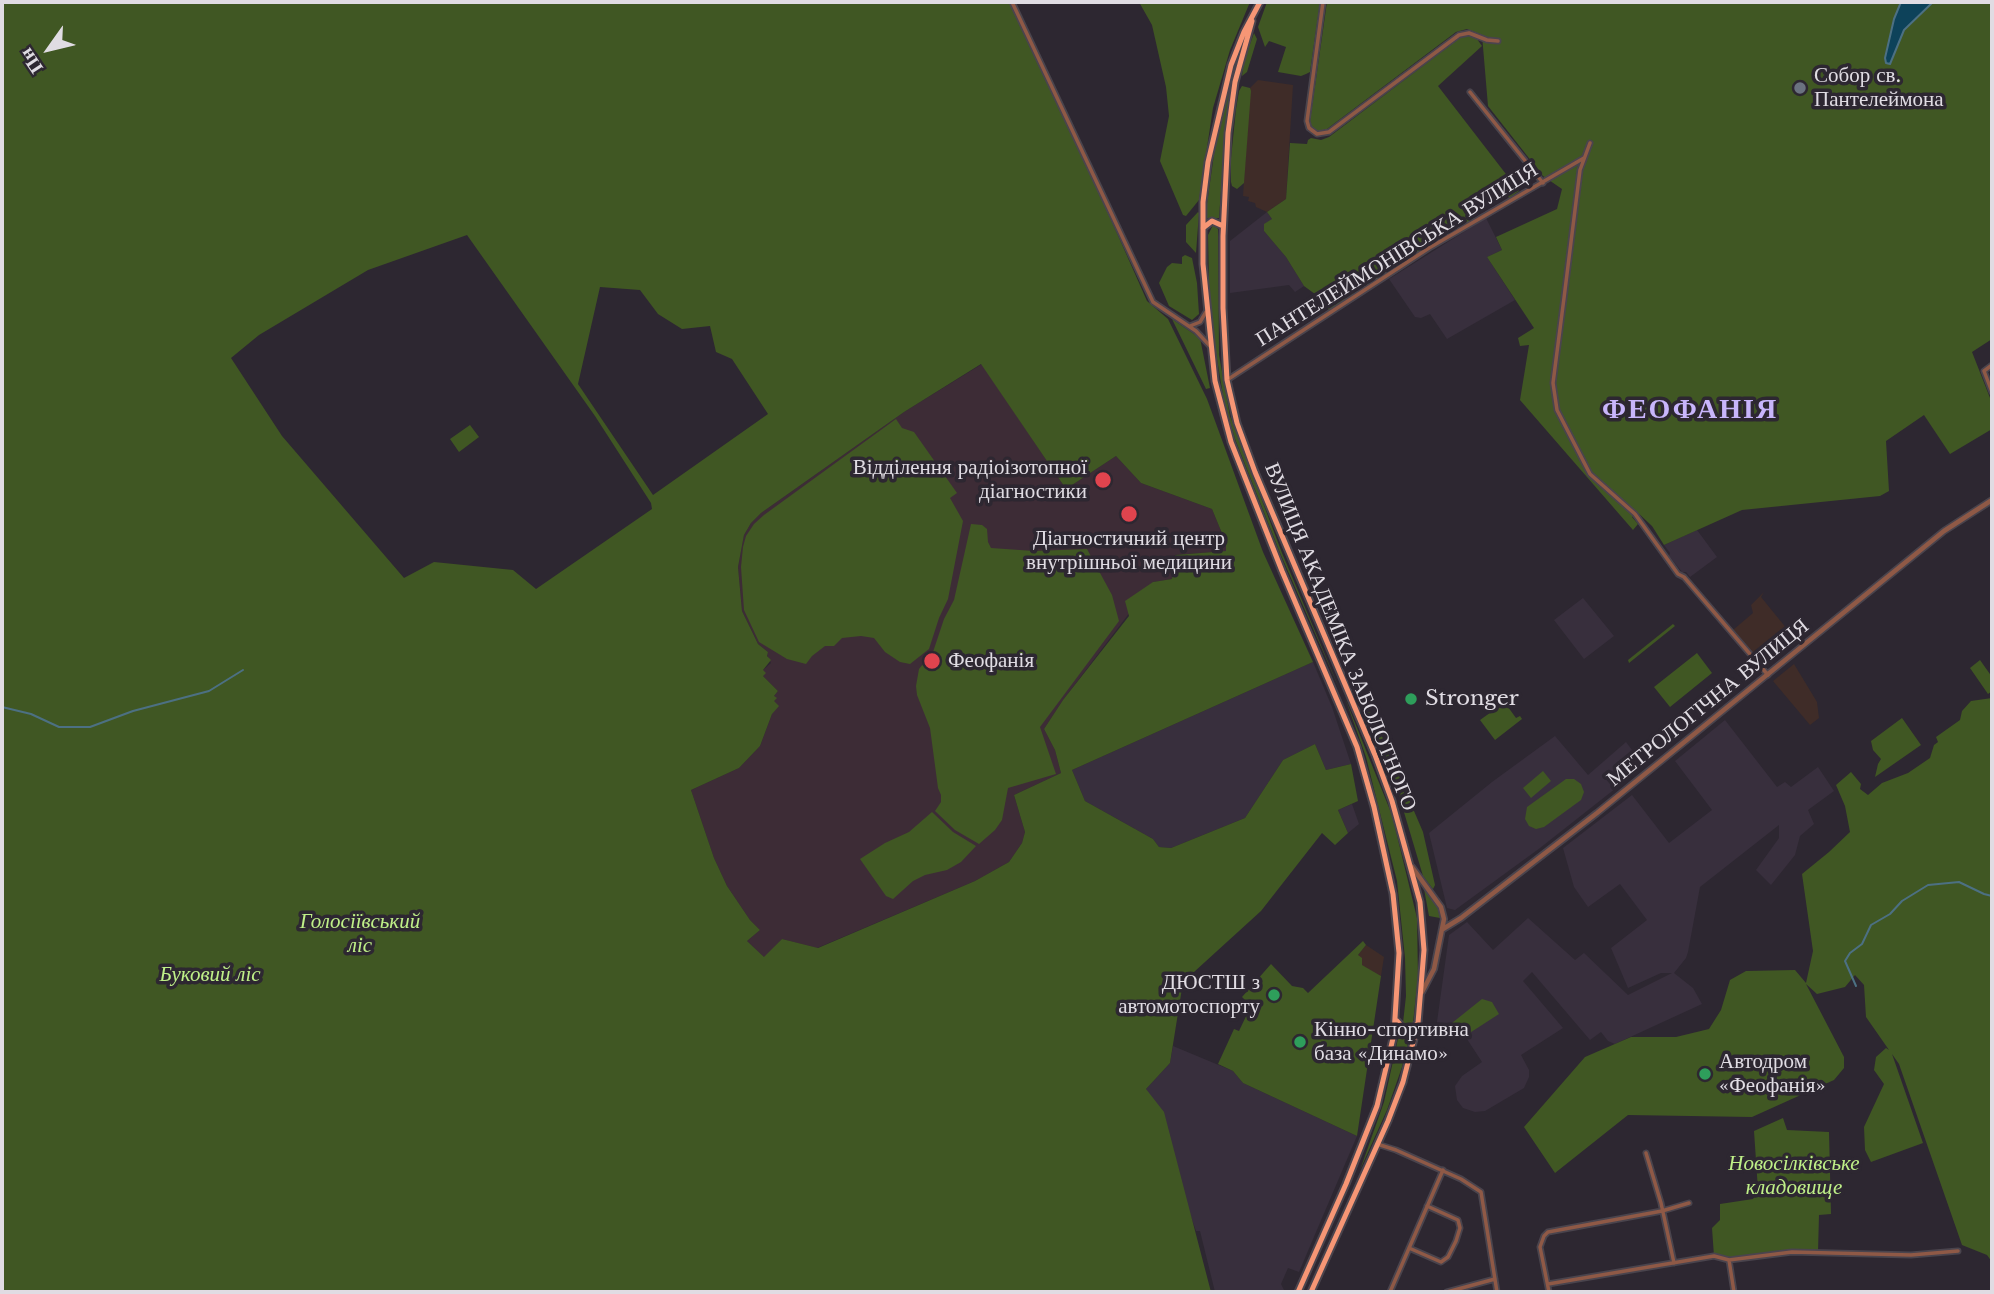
<!DOCTYPE html>
<meta charset="utf-8">
<style>
body{margin:0}
#map{position:relative;width:1994px;height:1294px;overflow:hidden;background:#2d2731;font-family:"Libre Baskerville",serif}
canvas{display:block}
.frame{position:absolute;inset:0;border:4px solid #e0dce3;pointer-events:none}
.north{position:absolute;left:14px;top:14px;width:70px;height:70px;-webkit-text-stroke:5px #2d2731;paint-order:stroke;rotate:236deg;font-size:19px;font-weight:700;line-height:28px;text-align:center;color:#e0dce3}
.north::after{content:'';display:block;margin:auto;width:24px;height:32px;background:#e0dce3;clip-path:polygon(50% 0,100% 100%,50% 72%,0 100%)}
</style>
<div id="map">
<canvas width="1994" height="1294"></canvas>
<div class="frame"></div>
<div class="north">Пн</div>
</div>
<script>
const context = document.querySelector('canvas').getContext('2d');
context.lineJoin = 'round';
function paint(path, color) {
  context.fillStyle = color;
  context.fill(path, 'evenodd');
}
function shape(rows) {
  const path = new Path2D();
  for (const r of rows) {
    path.moveTo(r[0], r[1]);
    for (let i = 2; i < r.length; i += 2) path.lineTo(r[i], r[i + 1]);
  }
  return path;
}
function strokePath(path, color, width, dash) {
  context.strokeStyle = color;
  context.lineWidth = width;
  context.lineCap = dash ? 'butt' : 'round';
  context.setLineDash(dash || []);
  context.stroke(path);
}
function write(font, color, halo, rows, align = 'center') {
  context.font = font + ' "Libre Baskerville",serif';
  context.lineWidth = 7;
  context.setLineDash([]);
  context.textBaseline = 'middle';
  context.strokeStyle = halo;
  context.fillStyle = color;
  for (const [text, x, y, turn = 0] of rows) {
    context.save();
    context.translate(x, y);
    context.rotate((+turn || 0) * Math.PI / 180);
    context.textAlign = isNaN(turn) ? turn : align;
    if (halo) context.strokeText(text, 0, 0);
    context.fillText(text, 0, 0);
    context.restore();
  }
}
paint(shape([
 [1258,80,1293,85,1286,199,1267,212,1256,207,1255,203,1248,201,1249,197,1243,196,1250,88],
 [1764,592,1761,597,1796,640,1764,668,1733,630,1753,613,1751,605],
 [1794,664,1817,702,1819,718,1810,725,1773,681],
 [1366,945,1384,957,1381,976,1361,965,1358,955]
]), '#3f2c28');
paint(shape([
 [1267,212,1272,219,1264,231,1286,257,1304,286,1295,292,1289,285,1230,293,1230,241],
 [1486,218,1502,250,1487,257,1515,300,1447,339,1430,314,1421,318,1415,317,1389,279],
 [1697,530,1717,557,1690,577,1686,572,1682,572,1669,556,1670,553,1664,545],
 [1583,598,1614,636,1584,659,1554,620],
 [1313,662,1332,707,1351,764,1326,770,1315,744,1283,760,1245,818,1171,848,1159,847,1153,839,1085,801,1072,770],
 [1725,720,1777,787,1785,782,1791,787,1818,767,1834,791,1808,810,1814,824,1800,836,1795,855,1771,885,1756,870,1779,838,1779,825,1700,887,1688,952,1686,958,1674,973,1693,988,1702,1004,1615,1044,1608,1041,1601,1032,1590,1040,1532,972,1523,981,1563,1028,1521,1055,1529,1070,1529,1077,1524,1088,1485,1111,1475,1112,1463,1108,1457,1100,1455,1086,1462,1076,1482,1062,1465,1036,1436,1029,1449,935,1467,922,1493,950,1528,918,1575,960,1584,953,1628,995,1672,973,1661,973,1628,988,1611,948,1647,920,1620,884,1588,907,1574,887,1563,848,1632,795,1669,843,1712,810,1675,761],
 [1555,736,1588,775,1626,742,1644,766,1540,848,1455,910,1447,908,1429,833,1492,782],
 [1352,804,1359,824,1348,833,1338,810],
 [1173,1046,1233,1071,1243,1083,1357,1136,1299,1272,1288,1268,1281,1284,1285,1292,1215,1292,1200,1231,1196,1231,1146,1089,1170,1063]
]), '#382f3d');
paint(shape([
 [982,364,1066,489,1116,456,1141,483,1212,509,1226,543,1226,551,1175,555,1172,579,1153,582,1063,700,1044,729,1055,750,1061,773,1014,795,1025,832,1022,843,1009,862,975,881,817,948,782,939,765,958,747,941,760,930,750,920,727,886,714,858,691,790,739,768,760,746,772,714,774,696,778,691,763,676,763,670,771,663,767,655,768,652,758,644,742,611,738,567,744,535,751,523,761,513,904,412]
]), '#3d2c36');
paint(shape([
 [2,2,1009,2,1071,129,1147,301,1168,319,1207,399,1263,552,1313,662,1072,770,1085,801,1153,839,1159,847,1171,848,1245,818,1283,760,1315,744,1326,770,1351,764,1358,801,1338,810,1348,833,1335,845,1322,833,1261,911,1183,982,1170,1063,1146,1089,1164,1112,1211,1292,2,1292],
 [467,235,595,416,651,503,652,509,536,589,513,570,434,562,404,578,282,436,231,358,259,335,368,270],
 [600,287,640,290,658,314,682,329,710,326,716,352,732,359,768,414,653,495,578,384],
 [981,364,1066,489,1116,456,1141,483,1212,509,1226,543,1226,551,1175,555,1172,579,1153,582,1125,601,1129,616,1063,700,1044,729,1055,750,1061,773,1014,795,1025,832,1022,843,1009,862,975,881,818,948,782,939,764,957,747,941,760,930,750,920,727,886,714,858,691,790,739,768,760,746,772,714,779,706,774,701,777,698,774,696,778,691,763,676,766,673,763,670,771,660,767,656,768,652,758,644,742,611,738,567,744,535,751,523,761,513,904,412],
 [1139,2,1250,2,1230,50,1213,108,1199,200,1186,216,1183,215,1160,161,1169,116,1166,87,1152,25],
 [1267,2,1320,2,1310,72,1306,74,1301,76,1278,72,1286,47,1269,41,1265,47,1258,27],
 [1327,2,1992,2,1992,339,1972,352,1992,403,1992,429,1950,454,1924,415,1886,441,1889,491,1880,496,1742,510,1664,545,1652,526,1637,512,1632,517,1638,524,1633,530,1520,400,1529,345,1520,346,1518,338,1534,328,1487,257,1502,250,1496,237,1557,209,1562,189,1543,176,1488,106,1482,35,1467,29,1456,32,1327,129,1317,132,1313,130,1310,121],
 [1254,33,1257,39,1247,72,1242,76,1244,61],
 [1467,35,1477,39,1482,46,1438,86,1519,191,1509,198,1506,194,1473,215,1475,219,1329,310,1319,297,1304,286,1286,257,1264,231,1264,224,1272,219,1267,212,1286,199,1290,143,1307,144,1308,140,1311,138,1321,140,1329,137,1461,37],
 [1239,52,1226,123,1219,218,1205,218,1218,126],
 [1242,86,1250,88,1251,91,1244,183,1237,189,1232,186,1231,182,1231,158,1236,109,1239,91],
 [1198,212,1199,213,1196,253,1186,242,1186,225],
 [1213,225,1218,229,1219,355,1230,416,1282,553,1342,695,1280,553,1235,439,1224,401,1213,335,1209,285,1208,235],
 [1185,255,1192,258,1197,283,1199,314,1192,320,1169,306,1159,283,1167,267,1172,263,1182,264,1182,257],
 [1172,319,1200,338,1210,388,1206,389],
 [896,419,902,428,914,432,957,493,950,498,963,521,948,599,939,618,929,649,910,664,900,662,885,652,874,638,861,636,842,638,834,646,825,646,812,656,806,664,787,659,759,642,744,610,741,567,743,547,746,536,754,524,764,515],
 [470,425,479,437,459,452,450,439],
 [971,524,982,525,987,529,988,542,991,548,1034,551,1087,549,1112,595,1119,621,1040,727,1056,774,1008,788,1002,820,995,830,979,844,955,830,935,811,941,802,941,795,938,788,930,728,917,695,916,686,919,669,933,652,944,619,954,600],
 [1673,624,1675,626,1629,663,1628,660],
 [1697,653,1712,673,1670,707,1654,687],
 [1980,660,1992,677,1992,691,1988,694,1970,668],
 [1345,698,1392,815,1417,918,1418,977,1413,1023,1408,1027,1403,1023,1406,996,1405,958,1397,881,1366,757],
 [1992,698,1992,1262,1987,1255,1962,1245,1899,1064,1892,1054,1923,1143,1871,1162,1865,1150,1864,1127,1884,1084,1874,1070,1876,1057,1886,1048,1889,1050,1866,1017,1864,985,1855,975,1845,987,1817,994,1806,984,1844,1057,1844,1068,1834,1080,1752,1117,1628,1115,1555,1173,1524,1127,1585,1057,1631,1037,1676,1037,1709,1029,1721,1010,1730,980,1746,971,1795,970,1806,983,1813,951,1802,874,1829,852,1850,832,1845,806,1836,785,1851,772,1861,784,1860,789,1868,795,1882,783,1908,773,1930,758,1934,745,1938,742,1936,737,1960,720,1962,711,1971,701],
 [1508,700,1511,704,1508,707,1516,718,1520,716,1522,719,1495,740,1480,720],
 [1368,712,1372,713,1423,832,1435,885,1433,889,1423,876,1395,782,1366,714],
 [1902,718,1921,745,1875,777,1878,764,1881,759,1873,750,1871,741],
 [1543,771,1551,781,1531,798,1523,788],
 [1566,779,1574,779,1581,784,1584,792,1581,800,1544,827,1536,829,1529,826,1525,819,1527,807],
 [932,812,953,832,976,846,961,862,947,870,925,875,913,881,893,899,886,896,860,859,885,843,909,832],
 [1424,889,1437,904,1440,918,1429,916],
 [1363,941,1366,945,1358,955,1362,958,1362,965,1381,976,1357,1136,1243,1083,1233,1071,1218,1064,1234,1029,1239,1031,1249,1010,1259,1014,1242,997,1271,964,1292,986,1303,988,1308,993],
 [1482,999,1492,1002,1499,1014,1465,1036,1452,1023],
 [1399,1034,1410,1035,1402,1067,1387,1110,1360,1170,1384,1102],
 [1783,1118,1787,1130,1829,1132,1831,1214,1819,1215,1818,1252,1792,1252,1729,1260,1714,1256,1712,1228,1720,1220,1720,1204,1753,1199,1758,1190,1754,1131]
]), '#405723');
const water = shape([
 [1901,2,1933,2,1904,30,1890,64,1886,63,1885,58,1894,19,1901,2]
]);
paint(water, '#0d425a');
strokePath(water, '#4c7083', 2);
strokePath(shape([
 [2,707,31,714,59,727,90,727,133,711,209,691,243,670],
 [1856,986,1845,961,1850,953,1862,944,1871,925,1890,914,1902,901,1928,885,1959,882,1984,894,1992,896]
]), '#4c7083', 2);
const minor = shape([
 [1012,2,1153,302,1196,331,1210,346],
 [1323,2,1307,121,1309,128,1317,134,1329,132,1459,35,1469,33,1487,40,1498,41],
 [1470,92,1543,183],
 [1590,143,1580,170,1564,298,1553,383,1557,410,1590,474,1635,514,1678,574,1684,577,1768,675],
 [1190,326,1200,322,1206,312],
 [1992,365,1984,371,1992,392],
 [1227,380,1429,248,1584,158],
 [1377,1144,1396,1150,1461,1179,1481,1192,1497,1292],
 [1646,1153,1661,1203,1674,1263],
 [1409,1248,1441,1262,1448,1257,1456,1241,1460,1228,1458,1220,1427,1206],
 [1729,1260,1734,1292],
 [1548,1284,1714,1256,1729,1260,1792,1252,1911,1255,1958,1251],
 [1390,1292,1443,1170],
 [1447,1292,1495,1279],
 [1549,1292,1540,1247,1544,1236,1548,1232,1662,1211,1689,1203]
]);
const tertiary = shape([
 [1412,867,1441,907,1444,919,1434,969,1422,992],
 [1443,929,1461,918,1597,813,1944,531,1992,500]
]);
const trunk = shape([
 [1260,2,1244,32,1231,65,1208,162,1203,202,1203,264,1215,381,1231,442,1282,571,1357,747,1374,807,1393,894,1399,953,1394,1034,1377,1106,1346,1184,1298,1292],
 [1252,21,1235,82,1228,133,1223,236,1223,308,1227,380,1237,423,1255,472,1375,755,1392,801,1420,902,1424,950,1418,1023,1403,1082,1388,1121,1311,1292],
 [1203,228,1212,221,1223,226],
 [1397,1021,1405,1030,1413,1029,1416,1025]
]);
strokePath(minor, '#4a444d', 7);
strokePath(tertiary, '#4a444d', 8);
strokePath(trunk, '#4a444d', 9);
strokePath(minor, '#8f5946', 3.5);
strokePath(tertiary, '#8f5946', 4.5);
strokePath(trunk, '#f69675', 5);
for (const [x, y, r, color] of [
 [1800,88,7,"#6b7280"],
 [1103,480,9,"#e0444e"],
 [1129,514,9,"#e0444e"],
 [932,661,9,"#e0444e"],
 [1411,699,7,"#2e9e5b"],
 [1274,995,7,"#2e9e5b"],
 [1300,1042,7,"#2e9e5b"],
 [1705,1074,7,"#2e9e5b"]
]) {
  const dot = new Path2D();
  dot.arc(x, y, r, 0, 2 * Math.PI);
  context.fillStyle = color;
  context.fill(dot);
  strokePath(dot, '#2d2731', 2.5);
}
write('21px', '#e0dce3', '#2d2731', [
 ["Собор св.",1814,76],
 ["Пантелеймона",1814,100],
 ["Відділення радіоізотопної",1087,468,"right"],
 ["діагностики",1087,492,"right"],
 ["Діагностичний центр",1129,539,"center"],
 ["внутрішньої медицини",1129,563,"center"],
 ["Феофанія",948,661],
 ["Stronger",1425,699],
 ["ДЮСТШ з",1260,983,"right"],
 ["автомотоспорту",1260,1007,"right"],
 ["Кінно-спортивна",1314,1030],
 ["база «Динамо»",1314,1054],
 ["Автодром",1719,1062],
 ["«Феофанія»",1719,1086]
], 'left');
write('21px', '#e0dce3', '#2d2731', [
 ["ПАНТЕЛЕЙМОНІВСЬКА ВУЛИЦЯ",1397,255,-32],
 ["ВУЛИЦЯ АКАДЕМІКА ЗАБОЛОТНОГО",1340,637,68],
 ["МЕТРОЛОГІЧНА ВУЛИЦЯ",1708,703,-39]
]);
write('italic 21px', '#bff088', '#2d2731', [
 ["Голосіївський",360,922],
 ["ліс",360,946],
 ["Буковий ліс",210,975],
 ["Новосілківське",1794,1164],
 ["кладовище",1794,1188]
]);
context.letterSpacing = '2px';
write('bold 28px', '#c8b5fb', '#2d2731', [
 ["ФЕОФАНІЯ",1690,410]
]);
context.letterSpacing = '0px';
</script>
